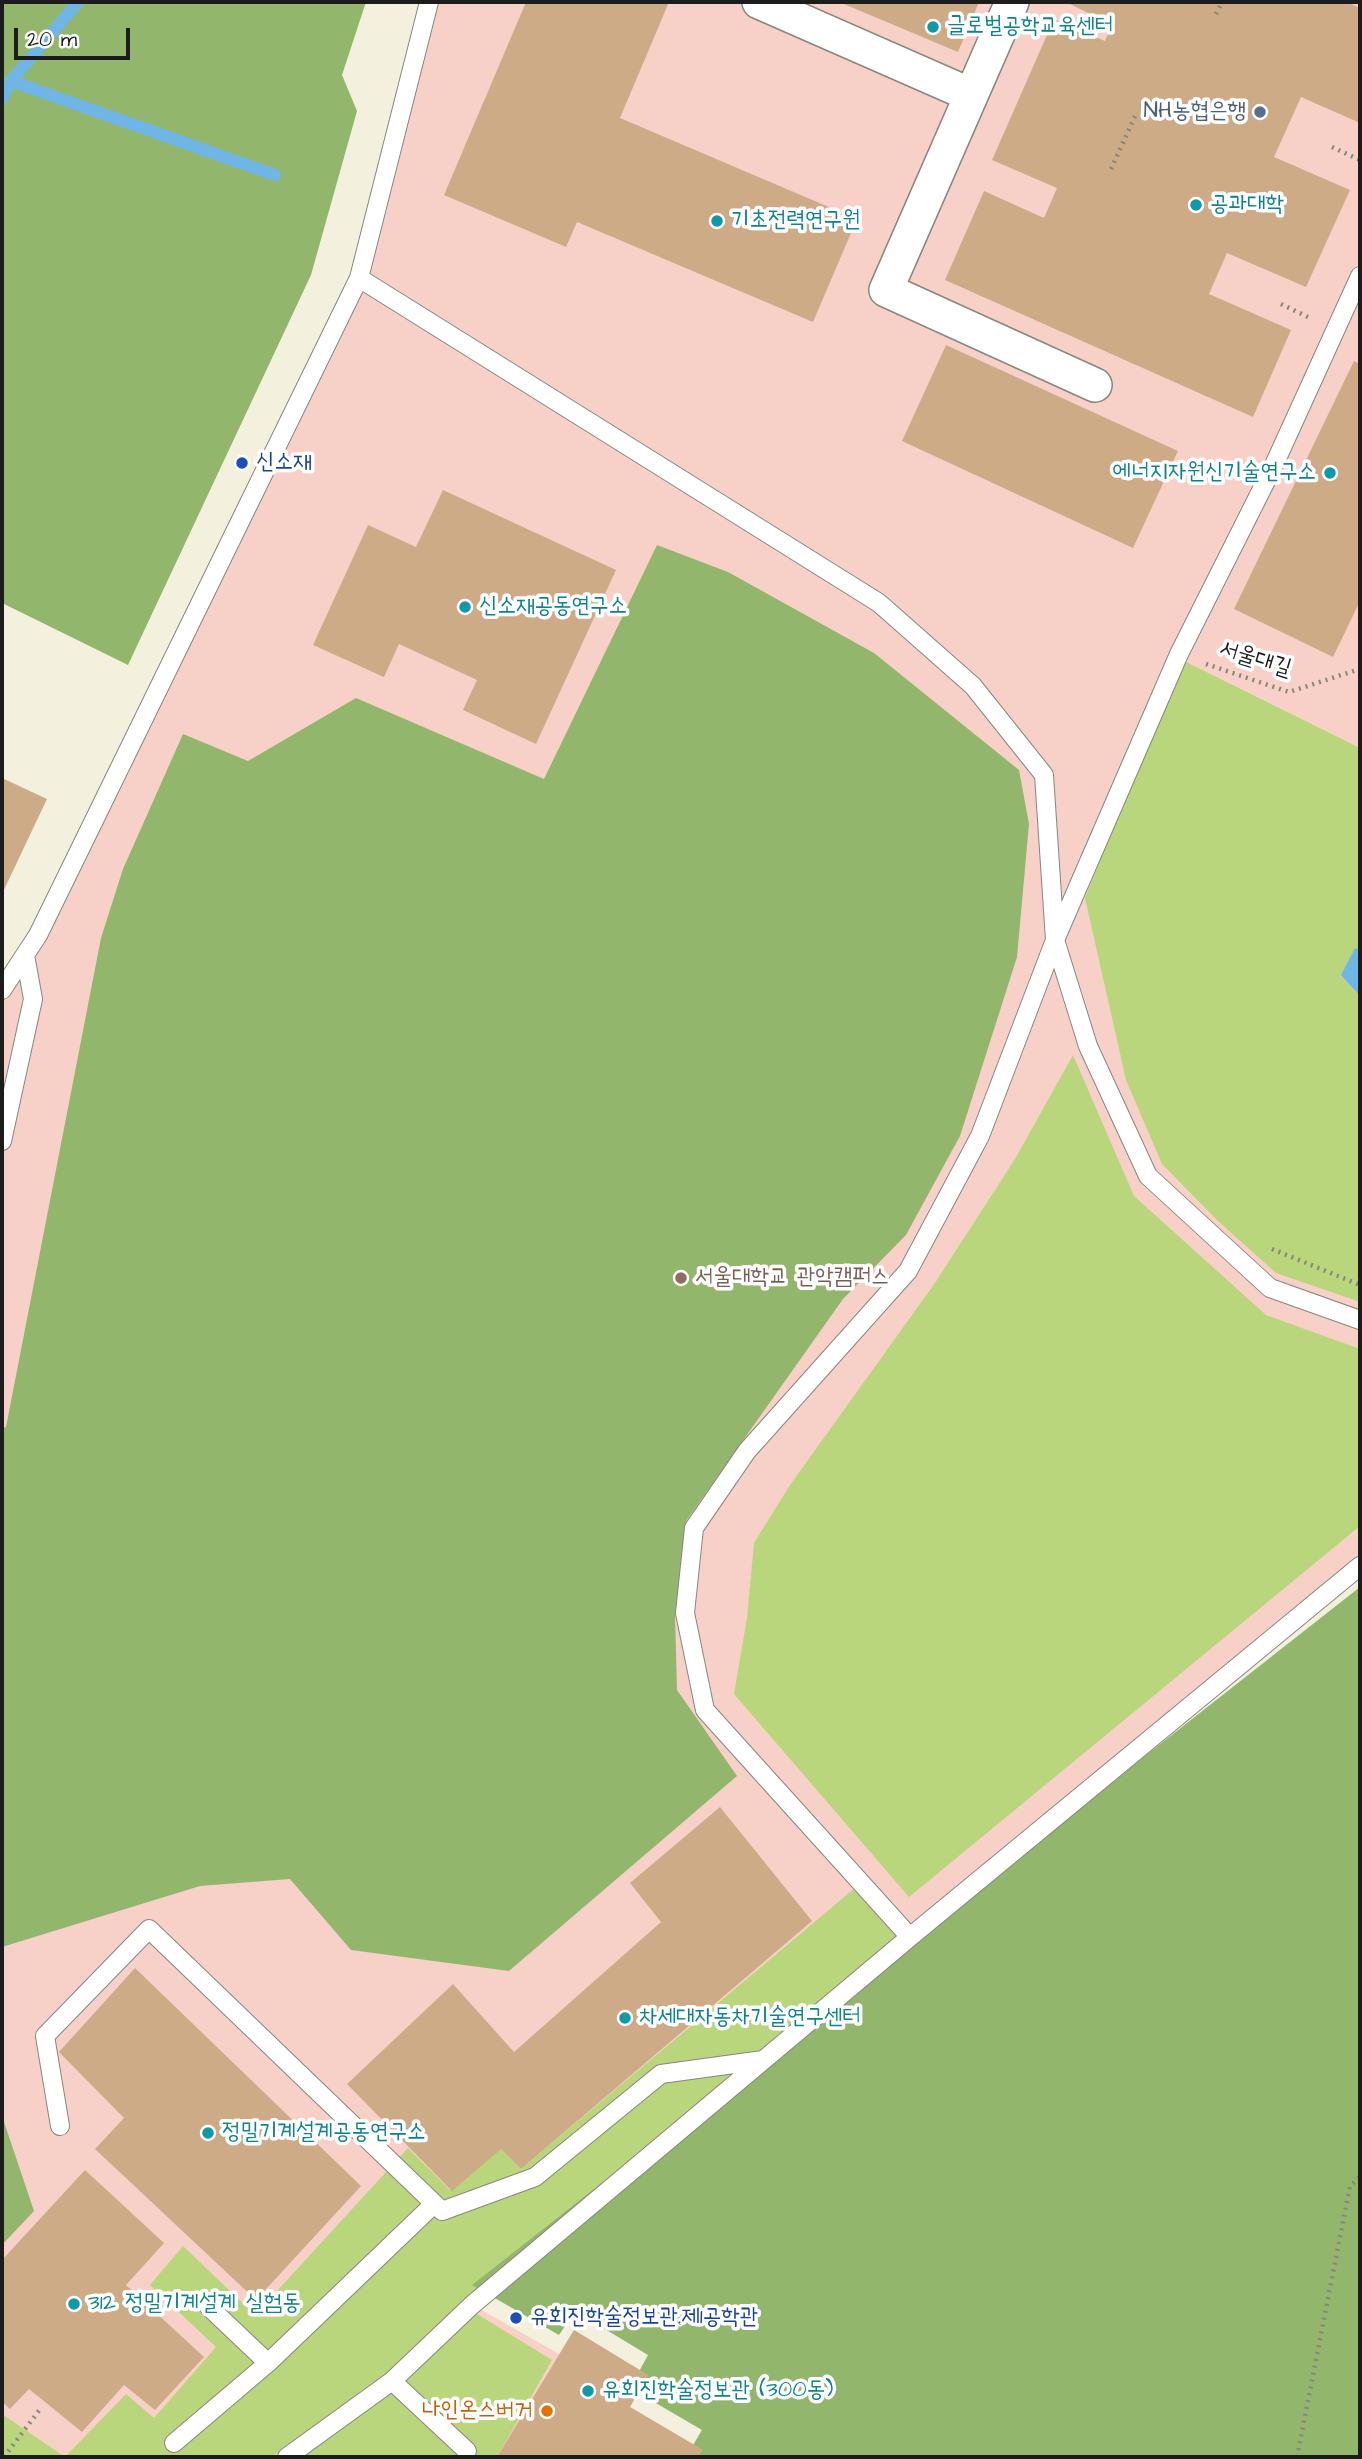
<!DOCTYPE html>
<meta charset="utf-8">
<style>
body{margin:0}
#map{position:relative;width:1362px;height:2459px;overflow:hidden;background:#f3f0de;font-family:"Architects Daughter",sans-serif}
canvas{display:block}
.frame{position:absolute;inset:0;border:4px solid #1c1c1c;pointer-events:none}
.scale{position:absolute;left:14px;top:28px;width:116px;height:32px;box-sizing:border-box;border:4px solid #1c1c1c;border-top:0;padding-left:9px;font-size:21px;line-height:24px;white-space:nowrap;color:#1c1c1c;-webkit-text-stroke:5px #fff;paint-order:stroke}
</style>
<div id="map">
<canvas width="1362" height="2459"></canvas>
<div class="frame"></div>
<div class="scale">20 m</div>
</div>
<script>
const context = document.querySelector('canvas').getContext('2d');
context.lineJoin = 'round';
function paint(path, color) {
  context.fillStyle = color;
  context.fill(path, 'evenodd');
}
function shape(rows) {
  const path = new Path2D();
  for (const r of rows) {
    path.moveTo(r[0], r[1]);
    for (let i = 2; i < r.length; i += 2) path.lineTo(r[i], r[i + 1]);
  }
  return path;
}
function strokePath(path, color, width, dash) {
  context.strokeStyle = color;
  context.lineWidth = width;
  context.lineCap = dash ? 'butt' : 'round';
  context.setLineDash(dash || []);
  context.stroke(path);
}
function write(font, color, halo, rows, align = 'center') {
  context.font = font + ' "Architects Daughter","Poor Story",sans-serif';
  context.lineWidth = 7;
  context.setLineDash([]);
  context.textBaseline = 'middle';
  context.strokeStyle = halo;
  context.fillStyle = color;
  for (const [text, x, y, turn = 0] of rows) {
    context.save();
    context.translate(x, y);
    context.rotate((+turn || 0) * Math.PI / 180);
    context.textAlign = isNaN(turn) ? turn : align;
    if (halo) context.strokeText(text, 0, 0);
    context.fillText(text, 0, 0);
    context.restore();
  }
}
paint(shape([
 [429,2,1360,2,1360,1566,473,2305,559,2354,574,2330,648,2375,630,2407,703,2450,698,2457,2,2457,2,990,359,279]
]), '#f7d1c7');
paint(shape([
 [1182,660,1360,748,1360,950,1356,948,1341,975,1360,996,1360,1302,1276,1273,1218,1221,1162,1164,1126,1080,1085,898],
 [1073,1055,1134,1196,1266,1315,1360,1349,1360,1526,909,1897,734,1694,747,1618,754,1543,790,1485,935,1283,1015,1159],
 [862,1882,910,1937,814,2005,751,2071,472,2311,552,2360,497,2457,290,2457,355,2407,270,2457,2,2457,2,2414,65,2457,126,2394,154,2418,216,2347,150,2285,183,2246,255,2315,408,2148,450,2190,500,2148,521,2169]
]), '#b9d67c');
paint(shape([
 [2,2,366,2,342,75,357,111,311,275,128,665,2,603],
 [657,545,728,572,874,653,1019,770,1029,824,1017,957,960,1136,906,1235,843,1299,686,1521,675,1615,677,1690,737,1776,509,1971,351,1950,290,1879,200,1886,2,1947,2,1428,6,1427,101,938,123,869,183,734,248,761,356,698,544,779],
 [1360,1587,1360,2457,686,2457,702,2430,630,2388,648,2355,575,2311,559,2335,472,2285],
 [2,2116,34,2211,2,2245]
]), '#92b76c');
paint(shape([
 [1355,948,1360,950,1360,996,1341,975]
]), '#6fb5e6');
strokePath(shape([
 [11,81,275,175],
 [2,99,11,81,78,2]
]), '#6fb5e6', 12);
paint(shape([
 [526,2,669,2,620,118,857,219,813,322,577,222,566,247,444,195],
 [839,2,979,2,958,52],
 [1066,2,1347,2,1360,8,1360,123,1301,97,1274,157,1350,190,1306,287,1227,253,1209,294,1291,330,1253,417,945,280,984,191,1044,218,1057,188,992,160,1054,19,1105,41,1112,25],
 [946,345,1178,451,1133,548,902,441],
 [1354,361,1360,364,1360,601,1333,657,1234,609],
 [443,490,616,570,536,744,463,710,477,680,399,644,384,677,313,645,368,525,416,547],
 [2,778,47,799,2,894],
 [720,1807,812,1921,521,2169,501,2149,452,2191,347,2084,453,1984,514,2052,661,1922,630,1883],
 [135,1968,361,2186,256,2300,95,2149,124,2118,59,2052],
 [85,2170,164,2243,126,2285,204,2357,155,2410,124,2385,82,2432,29,2389,10,2409,2,2402,2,2260],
 [574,2330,648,2375,630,2407,703,2450,698,2457,497,2457]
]), '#ceab87');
const service = shape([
 [359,278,879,603,973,686,1044,775,1055,940,1088,1046,1148,1176,1270,1288,1360,1320],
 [2,990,38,935,359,278,429,2],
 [2,1141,33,999,25,955],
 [910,1937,705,1710,685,1613,694,1528,747,1451,908,1271,980,1136,1055,940,1179,654,1274,465,1360,276],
 [60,2126,45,2036,149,1929,442,2211,535,2177,661,2074,763,2060],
 [209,2307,268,2363],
 [392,2381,467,2451],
 [174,2443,268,2363,434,2204],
 [287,2457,392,2381,472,2305,910,1937,1360,1566]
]);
const minor = shape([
 [759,2,971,95],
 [1012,2,886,290,1095,385]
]);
strokePath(service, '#88867d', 20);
strokePath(minor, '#88867d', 36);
strokePath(shape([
 [1216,14,1222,2],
 [1332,147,1360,160],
 [1111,169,1136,114],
 [1281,304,1310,318],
 [1206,664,1289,692,1360,669],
 [1272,1249,1360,1285],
 [4,2457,41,2408],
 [1297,2457,1350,2186,1360,2177]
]), '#88867d', 4.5, [2, 5]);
strokePath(service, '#fff', 18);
strokePath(minor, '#fff', 33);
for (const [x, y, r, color] of [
 [933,27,7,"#0f9aa8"],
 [1260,112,7,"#5c6f8a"],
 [1196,205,7,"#0f9aa8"],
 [717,221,7,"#0f9aa8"],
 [242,463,7,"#1a4fb4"],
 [1330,473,7,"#0f9aa8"],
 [465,607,7,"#0f9aa8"],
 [681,1278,7,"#8d6e63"],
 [625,2018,7,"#0f9aa8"],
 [208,2133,7,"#0f9aa8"],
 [74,2304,7,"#0f9aa8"],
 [516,2318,7,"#1a4fb4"],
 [588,2391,7,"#0f9aa8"],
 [547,2411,7,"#e8710a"]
]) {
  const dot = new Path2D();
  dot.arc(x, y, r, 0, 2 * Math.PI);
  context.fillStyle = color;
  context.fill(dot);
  strokePath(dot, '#fff', 2.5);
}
write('23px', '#0d838f', '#fff', [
 ["글로벌공학교육센터",947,27],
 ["공과대학",1210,205],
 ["기초전력연구원",731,221],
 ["에너지자원신기술연구소",1316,473,"right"],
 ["신소재공동연구소",479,607],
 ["차세대자동차기술연구센터",639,2018],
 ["정밀기계설계공동연구소",222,2133],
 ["312 정밀기계설계 실험동",88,2304],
 ["유회진학술정보관 (300동)",602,2391]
], 'left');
write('23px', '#4e5e75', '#fff', [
 ["NH농협은행",1246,112]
], 'right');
write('23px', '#164399', '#fff', [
 ["신소재",256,463],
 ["유회진학술정보관.제1공학관",530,2318]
], 'left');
write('23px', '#1c1c1c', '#fff', [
 ["서울대길",1255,660,17]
]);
write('23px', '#785e54', '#fff', [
 ["서울대학교 관악캠퍼스",695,1278]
], 'left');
write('23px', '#c56008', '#fff', [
 ["나인온스버거",533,2411]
], 'right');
</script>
